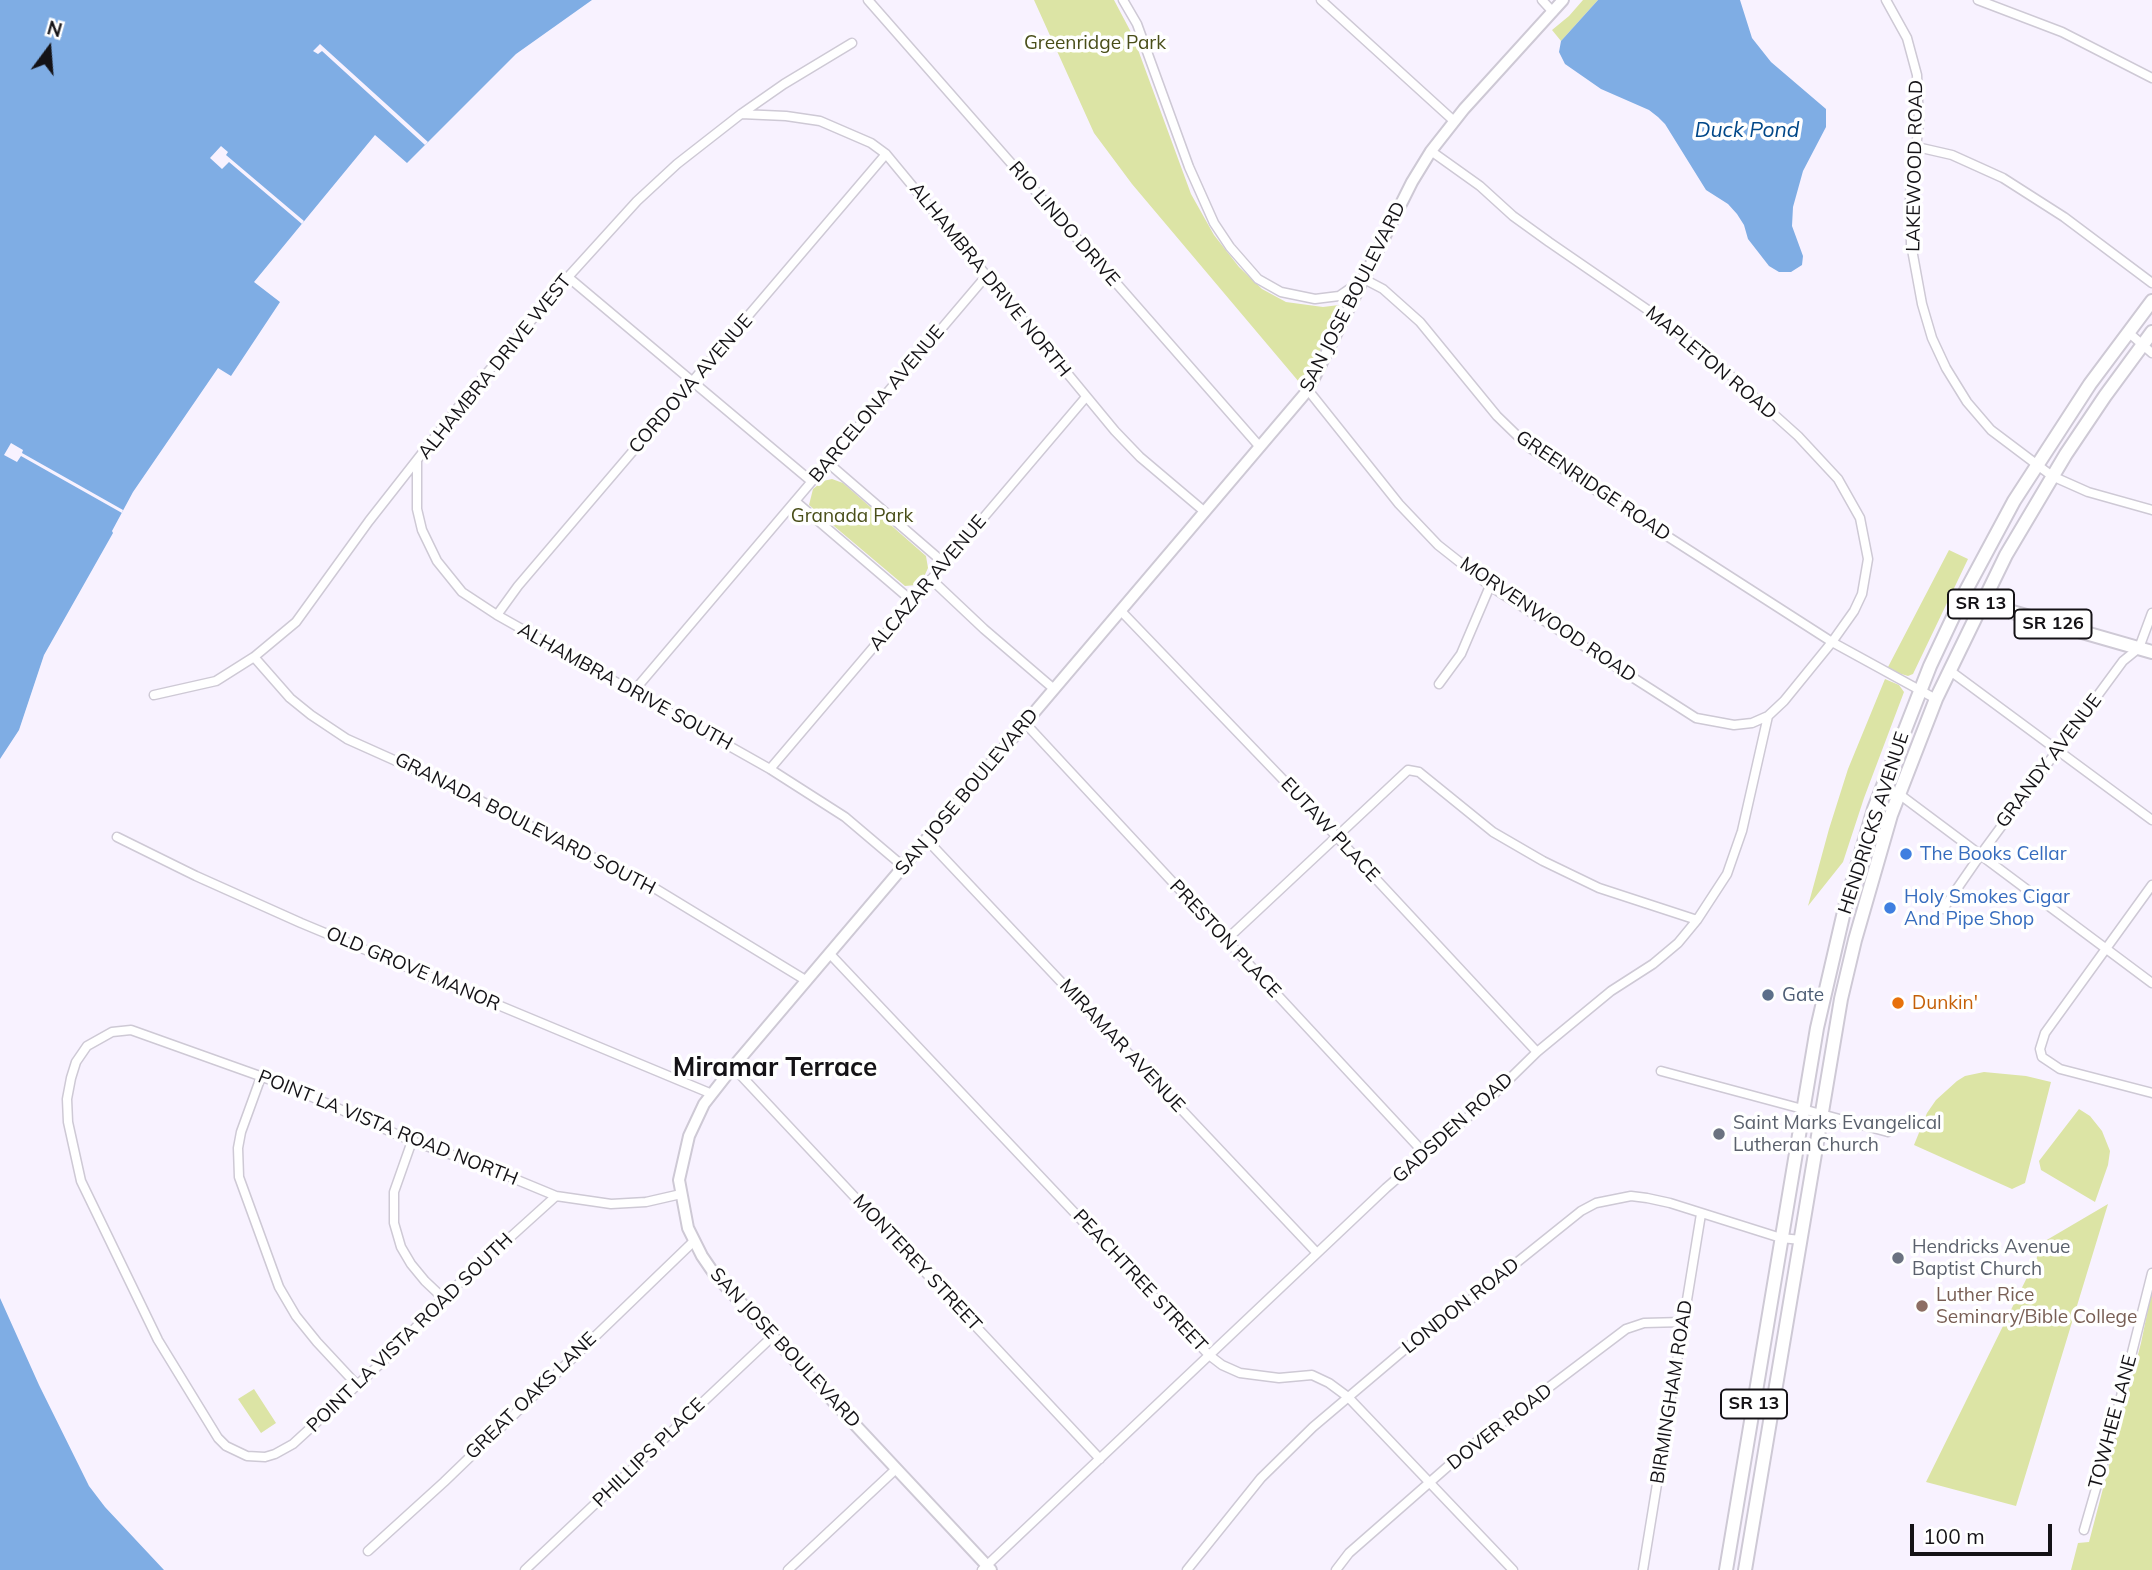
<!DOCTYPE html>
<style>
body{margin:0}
#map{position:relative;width:2152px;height:1570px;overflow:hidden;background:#f8f2ff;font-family:Mulish,sans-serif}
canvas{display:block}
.north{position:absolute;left:14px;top:14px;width:70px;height:70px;-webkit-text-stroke:5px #fff;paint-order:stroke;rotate:16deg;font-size:19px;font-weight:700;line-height:28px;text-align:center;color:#141216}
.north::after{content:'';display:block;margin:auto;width:24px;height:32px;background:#141216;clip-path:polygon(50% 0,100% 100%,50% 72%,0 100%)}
.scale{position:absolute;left:1910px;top:1524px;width:142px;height:32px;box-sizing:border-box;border:4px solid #141216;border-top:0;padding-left:9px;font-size:21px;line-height:24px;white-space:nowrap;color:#141216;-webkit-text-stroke:5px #fff;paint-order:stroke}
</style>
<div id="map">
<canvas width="2152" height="1570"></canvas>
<div class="north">N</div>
<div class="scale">100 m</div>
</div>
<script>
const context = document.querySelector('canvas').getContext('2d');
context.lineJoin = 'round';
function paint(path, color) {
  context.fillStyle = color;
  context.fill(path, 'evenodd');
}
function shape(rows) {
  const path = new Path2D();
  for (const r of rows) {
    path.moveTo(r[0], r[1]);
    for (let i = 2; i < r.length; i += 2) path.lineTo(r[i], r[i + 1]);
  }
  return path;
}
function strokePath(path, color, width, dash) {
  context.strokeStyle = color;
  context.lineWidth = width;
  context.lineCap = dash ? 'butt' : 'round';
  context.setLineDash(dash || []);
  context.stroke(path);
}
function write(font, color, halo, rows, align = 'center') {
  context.font = font + ' Mulish,sans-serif';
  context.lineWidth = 7;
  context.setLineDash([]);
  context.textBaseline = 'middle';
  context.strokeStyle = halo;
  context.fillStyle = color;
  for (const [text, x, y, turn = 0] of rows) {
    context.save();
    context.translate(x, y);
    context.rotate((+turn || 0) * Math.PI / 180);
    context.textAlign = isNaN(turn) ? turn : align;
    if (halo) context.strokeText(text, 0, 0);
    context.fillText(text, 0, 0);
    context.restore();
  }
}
paint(shape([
 [1034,0,1114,0,1133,36,1191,194,1214,235,1239,267,1262,289,1286,302,1323,307,1339,305,1338,317,1315,360,1299,382,1132,184,1094,133],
 [1583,0,1598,0,1561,41,1552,30,1569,16],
 [832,479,843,483,926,556,928,568,923,579,916,585,905,586,809,505,813,489,823,481],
 [1949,550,1968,559,1913,674,1908,676,1898,673,1888,667],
 [1885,679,1899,685,1904,692,1864,798,1843,862,1808,906,1829,829,1848,769],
 [1984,1072,2026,1076,2051,1082,2025,1183,2012,1189,1914,1145,1927,1113,1936,1100,1957,1081,1965,1076],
 [2079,1109,2090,1116,2102,1131,2110,1151,2108,1165,2095,1202,2041,1170,2039,1161],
 [2108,1204,2016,1506,1926,1482,2045,1241],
 [2152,1290,2152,1570,2071,1570,2078,1543,2089,1542,2141,1343],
 [254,1389,276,1423,261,1433,238,1399]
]), '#dce4a5');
paint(shape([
 [0,0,592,0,516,54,407,163,375,135,254,282,280,302,231,376,218,368,133,492,112,531,113,533,44,655,19,730,0,759],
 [1598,0,1740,0,1752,38,1771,62,1826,109,1826,127,1803,171,1793,207,1792,226,1803,256,1802,265,1791,272,1779,272,1769,266,1748,239,1744,225,1737,214,1728,204,1706,190,1665,124,1658,117,1649,110,1601,89,1565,64,1559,52,1561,41],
 [0,1298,39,1385,89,1486,105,1507,164,1570,0,1570]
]), '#7fade4');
paint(shape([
 [320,44,428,142,425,145,322,51,318,54,313,51],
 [221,146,228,152,226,155,304,221,302,224,229,162,222,169,210,158],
 [11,443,23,450,22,453,123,510,122,513,21,456,17,462,4,455]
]), '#f8f2ff');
const street = shape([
 [868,0,1260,447],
 [1123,0,1137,24,1189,167,1214,223,1230,247,1258,279,1281,292,1315,299,1339,296,1364,279,1383,289,1420,322,1497,416,1530,448,1832,642,1936,699],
 [1321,0,1454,121],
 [1542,0,1553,12],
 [1886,0,1907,38,1917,75,1919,124,1910,194,1911,244,1922,304,1932,338,1946,368,1967,402,1991,430,2052,476,2088,492,2152,510],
 [1978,0,2062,32,2152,78],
 [741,114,786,116,820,121,871,143,886,154,1115,431,1140,457,1205,512],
 [1917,147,1952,155,2003,178,2064,217,2152,283],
 [568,277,811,481],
 [2128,332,2152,353],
 [1308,390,1399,504,1438,545,1490,586,1696,718,1734,725,1752,723,1768,716],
 [417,462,417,509,422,530,437,561,462,592,497,615,770,769,845,817,904,867],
 [827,462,944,563],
 [795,501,912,601],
 [931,579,984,629,1054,689],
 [1121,611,1295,792,1537,1052],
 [497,615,518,586,886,154],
 [254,657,290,698,311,715,347,739,443,782,656,889,807,981],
 [1949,670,2152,820],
 [1439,684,1461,654,1490,586],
 [633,692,987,275],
 [154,695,216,681,254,657,296,622,369,521,460,405,568,277,637,201,677,164,741,114,784,84,852,43],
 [1025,723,1425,1154],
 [770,769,1086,397],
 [1882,787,1899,794,2152,983],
 [117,837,196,876,301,923,712,1094],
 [927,840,1317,1253],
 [2152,885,2045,1033,2040,1049,2042,1057,2060,1069,2152,1093],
 [1943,909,1981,854,2123,661,2139,648,2152,613],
 [1226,940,1408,770,1419,772,1493,832,1543,861,1599,888,1697,920],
 [830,954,1209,1355,1222,1365,1240,1373,1279,1378,1312,1375,1329,1383,1348,1397,1513,1570],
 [733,1067,1100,1459],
 [1661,1071,1888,1132],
 [261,1077,241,1132,238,1148,239,1177,279,1287,296,1316,317,1342,358,1386],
 [412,1141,394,1192,394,1223,401,1247,411,1264,425,1281,443,1298],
 [556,1196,443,1298,391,1354,293,1444,275,1454,265,1457,247,1456,226,1446,218,1438,158,1340,81,1181,68,1122,67,1099,71,1078,76,1062,87,1046,112,1032,131,1030,285,1085,412,1141,481,1165,556,1196,611,1204,646,1202,681,1194],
 [2084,1530,2110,1440,2152,1273],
 [368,1551,444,1482,694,1241],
 [525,1570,773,1336],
 [788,1570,896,1469],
 [982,1570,1386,1188,1491,1097,1537,1052,1611,991,1653,964,1678,943,1697,920,1727,874,1742,831,1768,716,1784,701,1832,642,1854,611,1862,594,1868,559,1860,518,1838,479,1798,436,1731,376,1661,319,1549,242,1513,216,1480,186,1431,151],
 [1187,1570,1261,1478,1313,1427,1417,1339,1460,1308,1581,1211,1596,1203,1631,1196,1647,1198,1670,1203,1781,1238,1801,1240],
 [1336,1570,1349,1553,1470,1447,1626,1329,1644,1323,1683,1322],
 [1643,1570,1701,1214]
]);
const secondary = shape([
 [991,1570,715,1275,702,1256,688,1228,679,1180,689,1136,704,1104,733,1067,1308,390,1412,182,1431,151,1464,109,1563,0]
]);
const primary = shape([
 [1974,601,2152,652],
 [1726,1570,1817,1028,1846,903,1874,809,1930,666,1963,596,2014,501,2090,384,2152,301],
 [1745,1570,1841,999,1855,940,1891,815,1936,699,2006,555,2066,454,2105,396,2152,332]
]);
strokePath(street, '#cec9d5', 11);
strokePath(secondary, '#cec9d5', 14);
strokePath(primary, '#cec9d5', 16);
strokePath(street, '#fff', 8);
strokePath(secondary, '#fff', 10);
strokePath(primary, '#fff', 12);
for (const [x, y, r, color] of [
 [1906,854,7,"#3f7fe0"],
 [1890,908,7,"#3f7fe0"],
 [1768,995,7,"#5c6f8a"],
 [1898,1003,7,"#e8710a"],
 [1719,1134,7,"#6b7280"],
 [1898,1258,7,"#6b7280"],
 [1922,1306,7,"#8d6e63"]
]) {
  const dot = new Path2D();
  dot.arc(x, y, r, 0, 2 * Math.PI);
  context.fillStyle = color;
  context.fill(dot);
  strokePath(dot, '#fff', 2.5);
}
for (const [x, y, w] of [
 [1981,604,66],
 [2053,624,77],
 [1754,1404,66]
]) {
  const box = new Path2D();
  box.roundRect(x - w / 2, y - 14.5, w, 29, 5);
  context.fillStyle = '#fff';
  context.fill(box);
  strokePath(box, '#141216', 2);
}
write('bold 18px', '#141216', null, [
 ["SR 13",1981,604],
 ["SR 126",2053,624],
 ["SR 13",1754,1404]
]);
write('19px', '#494e19', '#fff', [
 ["Greenridge Park",1095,43],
 ["Granada Park",852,516]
]);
write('19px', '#141216', '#fff', [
 ["LAKEWOOD ROAD",1915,166,-89],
 ["RIO LINDO DRIVE",1064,224,49],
 ["ALHAMBRA DRIVE NORTH",990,280,51],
 ["SAN JOSE BOULEVARD",1353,297,-63],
 ["MAPLETON ROAD",1711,363,40],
 ["ALHAMBRA DRIVE WEST",495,367,-51],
 ["CORDOVA AVENUE",691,384,-49],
 ["BARCELONA AVENUE",877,404,-50],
 ["GREENRIDGE ROAD",1593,486,34],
 ["ALCAZAR AVENUE",928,583,-50],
 ["MORVENWOOD ROAD",1548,620,34],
 ["ALHAMBRA DRIVE SOUTH",625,687,29],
 ["GRANDY AVENUE",2049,761,-53],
 ["SAN JOSE BOULEVARD",967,792,-50],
 ["HENDRICKS AVENUE",1874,823,-72],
 ["GRANADA BOULEVARD SOUTH",525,824,27],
 ["EUTAW PLACE",1330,830,47],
 ["PRESTON PLACE",1225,939,47],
 ["OLD GROVE MANOR",413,969,23],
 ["MIRAMAR AVENUE",1122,1046,47],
 ["POINT LA VISTA ROAD NORTH",388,1128,22],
 ["GADSDEN ROAD",1453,1128,-42],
 ["MONTEREY STREET",917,1263,47],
 ["PEACHTREE STREET",1140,1281,47],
 ["LONDON ROAD",1461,1306,-38],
 ["POINT LA VISTA ROAD SOUTH",410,1333,-44],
 ["SAN JOSE BOULEVARD",785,1348,47],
 ["BIRMINGHAM ROAD",1672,1392,-81],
 ["GREAT OAKS LANE",531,1396,-44],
 ["TOWHEE LANE",2113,1422,-75],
 ["DOVER ROAD",1500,1427,-38],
 ["PHILLIPS PLACE",649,1453,-44]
]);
write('19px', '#366cbe', '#fff', [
 ["The Books Cellar",1920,854],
 ["Holy Smokes Cigar",1904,897],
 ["And Pipe Shop",1904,919]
], 'left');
write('19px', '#4e5e75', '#fff', [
 ["Gate",1782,995]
], 'left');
write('19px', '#c56008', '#fff', [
 ["Dunkin'",1912,1003]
], 'left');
write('19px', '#5b616d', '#fff', [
 ["Saint Marks Evangelical",1733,1123],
 ["Lutheran Church",1733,1145],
 ["Hendricks Avenue",1912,1247],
 ["Baptist Church",1912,1269]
], 'left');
write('19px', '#785e54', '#fff', [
 ["Luther Rice",1936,1295],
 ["Seminary/Bible College",1936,1317]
], 'left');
write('italic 21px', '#014788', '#fff', [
 ["Duck Pond",1747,131]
]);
write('bold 26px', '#141216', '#fff', [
 ["Miramar Terrace",775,1068]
]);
</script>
